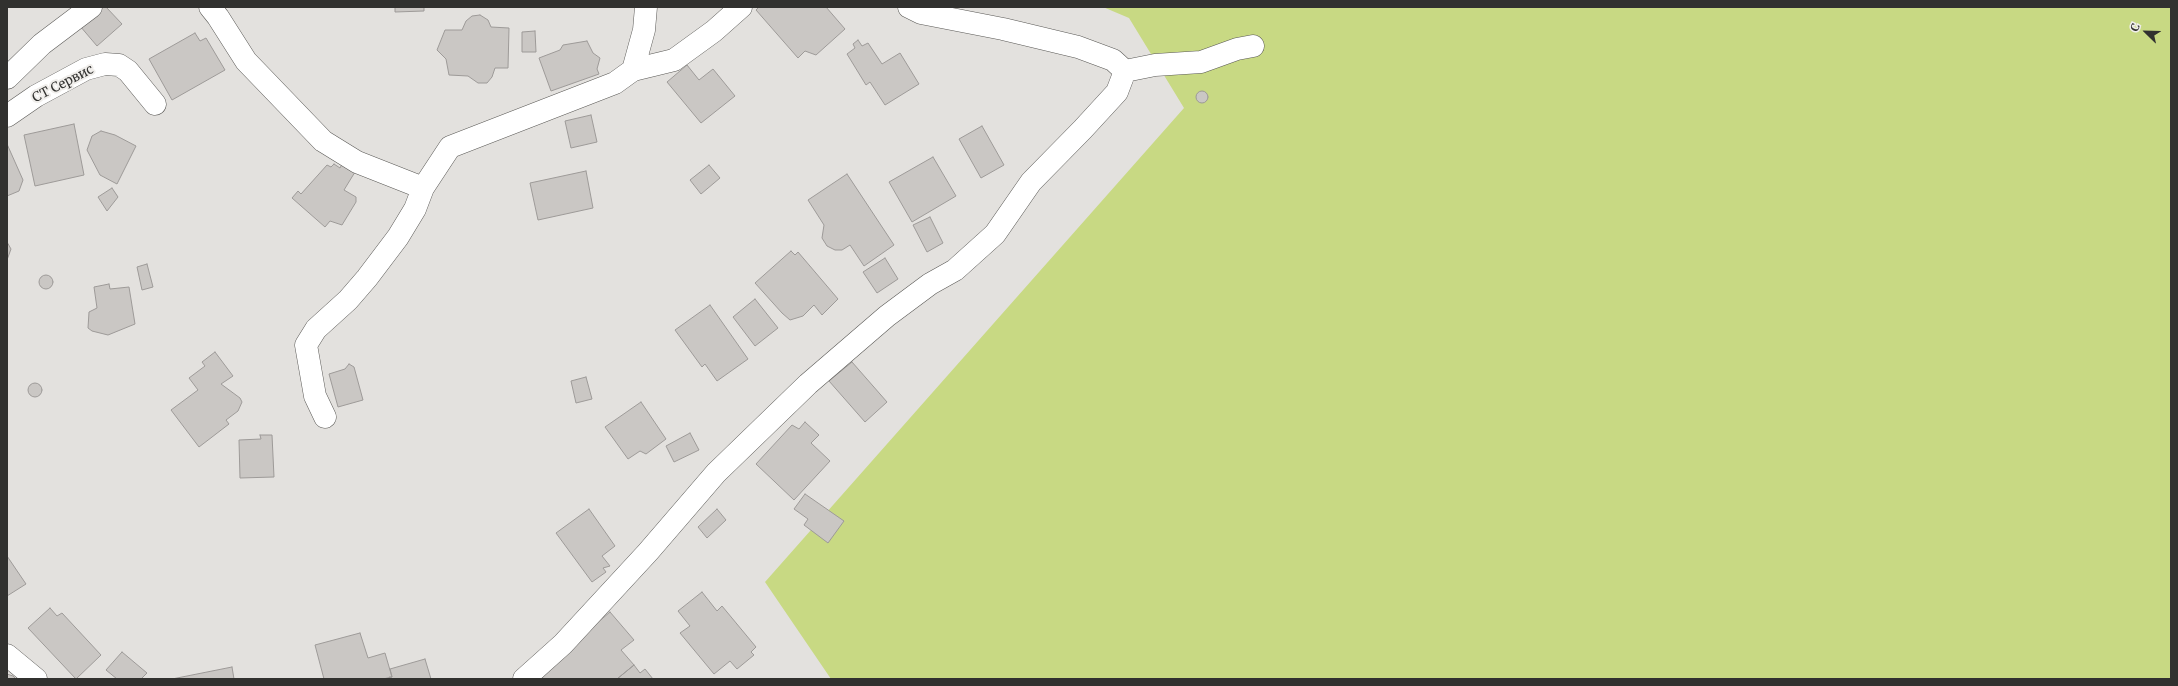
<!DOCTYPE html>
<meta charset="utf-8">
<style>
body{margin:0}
#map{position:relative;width:2178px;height:686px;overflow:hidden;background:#e3e1de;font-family:Merriweather,serif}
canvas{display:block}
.frame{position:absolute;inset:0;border:8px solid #31312f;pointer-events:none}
.north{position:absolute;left:2126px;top:12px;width:40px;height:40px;-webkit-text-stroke:3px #f0eeeb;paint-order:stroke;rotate:293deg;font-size:11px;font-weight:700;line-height:16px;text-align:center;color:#31312f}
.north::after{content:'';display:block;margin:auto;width:14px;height:18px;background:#31312f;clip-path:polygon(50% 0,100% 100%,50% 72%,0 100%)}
</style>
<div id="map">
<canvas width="2178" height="686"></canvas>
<div class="frame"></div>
<div class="north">С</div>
</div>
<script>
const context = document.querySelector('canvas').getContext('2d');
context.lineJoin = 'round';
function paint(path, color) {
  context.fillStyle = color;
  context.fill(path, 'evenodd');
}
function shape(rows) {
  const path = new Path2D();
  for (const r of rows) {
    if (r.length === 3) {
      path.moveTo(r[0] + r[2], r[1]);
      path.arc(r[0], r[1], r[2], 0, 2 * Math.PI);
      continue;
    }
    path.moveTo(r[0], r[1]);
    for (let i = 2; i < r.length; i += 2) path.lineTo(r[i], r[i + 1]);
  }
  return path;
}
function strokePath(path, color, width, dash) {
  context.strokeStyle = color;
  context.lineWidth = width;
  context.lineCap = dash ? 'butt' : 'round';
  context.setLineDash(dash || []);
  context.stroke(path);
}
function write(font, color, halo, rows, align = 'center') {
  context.font = font + ' Merriweather,serif';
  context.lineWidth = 4;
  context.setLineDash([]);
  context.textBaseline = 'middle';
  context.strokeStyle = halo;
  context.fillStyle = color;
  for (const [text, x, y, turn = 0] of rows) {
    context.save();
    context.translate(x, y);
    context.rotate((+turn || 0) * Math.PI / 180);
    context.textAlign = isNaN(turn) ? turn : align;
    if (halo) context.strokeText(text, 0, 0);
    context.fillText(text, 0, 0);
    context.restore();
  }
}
paint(shape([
 [1103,7,2171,7,2171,679,831,679,765,582,1184,108,1129,18]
]), '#c8d983');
const building = shape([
 [101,7,106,7,122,24,97,46,80,26,101,7],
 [395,7,424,7,424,11,395,12,395,7],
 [759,7,826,7,845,29,816,55,805,51,798,58,756,10,759,7],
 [480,15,488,20,491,27,509,28,508,68,495,68,492,77,487,83,478,83,468,76,449,75,446,59,437,50,445,30,462,30,466,21,472,16,480,15],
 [535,31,536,52,522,52,522,32,535,31],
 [195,33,200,41,206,38,225,70,172,100,149,59,195,33],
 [858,40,862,46,868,43,882,64,900,53,919,84,885,105,870,82,866,85,847,54,855,48,853,44,858,40],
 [587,41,593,53,600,58,597,69,599,74,551,91,539,58,560,50,563,45,587,41],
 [687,65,699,80,713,69,735,96,701,123,667,82,687,65],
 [1202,97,6],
 [591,115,597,142,571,148,565,121,591,115],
 [74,124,84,175,35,186,24,135,74,124],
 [982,126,1004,165,981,178,959,139,982,126],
 [101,131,115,135,136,146,117,184,100,175,87,150,92,136,101,131],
 [7,144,23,180,19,191,7,196,7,144],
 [933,157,956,196,912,222,889,182,933,157],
 [334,164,340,168,342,164,355,172,344,190,356,197,356,202,342,225,330,221,325,227,292,198,298,191,301,194,327,165,331,167,334,164],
 [709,165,720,178,701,194,690,180,709,165],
 [586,171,593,208,538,220,530,183,586,171],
 [847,174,894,245,864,266,850,245,842,250,835,250,827,246,822,238,824,225,808,200,847,174],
 [112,188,118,197,107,211,98,197,112,188],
 [930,217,943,243,927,252,913,225,930,217],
 [7,242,11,249,7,260,7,242],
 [791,251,795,255,798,252,838,299,822,315,814,305,803,316,790,320,782,313,755,283,791,251],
 [885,258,898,279,877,293,863,272,885,258],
 [147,264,153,287,142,290,137,267,147,264],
 [46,282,7],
 [109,284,110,289,129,287,135,324,108,335,92,331,88,328,89,312,97,308,94,287,109,284],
 [755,299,778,328,755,346,733,317,755,299],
 [710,305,748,359,717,381,705,364,702,367,675,330,710,305],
 [215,352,233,376,221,384,240,398,242,402,238,411,226,420,229,424,199,447,171,410,198,390,189,378,205,366,202,362,215,352],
 [852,362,887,402,865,422,829,381,852,362],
 [349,364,354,367,363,400,338,407,329,374,345,369,349,364],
 [586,377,592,399,576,403,571,381,586,377],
 [35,390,7],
 [641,402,666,439,646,454,640,451,628,459,605,427,641,402],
 [805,422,819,435,811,443,830,461,794,500,756,464,792,425,799,429,805,422],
 [690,433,699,450,674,462,666,446,690,433],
 [260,435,272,435,274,477,240,478,239,440,261,439,260,435],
 [805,494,844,521,828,543,804,525,808,519,794,509,805,494],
 [589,509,615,546,602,556,610,566,603,568,606,572,592,582,556,533,589,509],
 [717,509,726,520,707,538,698,527,717,509],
 [7,556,26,584,7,596,7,556],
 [702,592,717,611,722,606,756,647,751,652,754,655,737,669,730,661,714,674,680,633,690,626,678,611,702,592],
 [50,608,57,616,62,613,101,655,76,679,28,628,50,608],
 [610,612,634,640,621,650,634,665,617,679,531,679,610,612],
 [360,633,368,658,385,653,392,677,383,679,324,679,315,645,360,633],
 [122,652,147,673,141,679,117,679,106,670,122,652],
 [425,659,431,679,390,679,389,677,392,677,390,669,425,659],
 [634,665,640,673,645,669,653,679,617,679,634,665],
 [232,667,234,679,172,679,232,667],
 [7,674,13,676,16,679,7,679,7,674]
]);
paint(building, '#cac7c4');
strokePath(building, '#9d9a98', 1);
const street = shape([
 [210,7,218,17,246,61,323,141,357,162,423,188,450,147,615,83,633,70,644,30,646,7],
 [633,70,674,60,714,31,741,7],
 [1125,71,1155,65,1201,62,1237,49,1253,46],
 [7,78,42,44,91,7],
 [7,116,36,96,86,69,105,64,119,65,128,71,155,104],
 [325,417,315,396,306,345,316,329,348,300,367,278,398,237,415,209,423,188],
 [7,655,36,679],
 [524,679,563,644,648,552,716,473,808,384,887,316,930,284,955,270,995,234,1031,182,1083,129,1117,92,1125,71,1113,60,1078,47,1003,29,921,13,909,7]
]);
strokePath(street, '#5a5956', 23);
strokePath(street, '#fff', 22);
write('13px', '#31312f', '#f0eeeb', [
 ["СТ Сервис",63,84,-27]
]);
</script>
